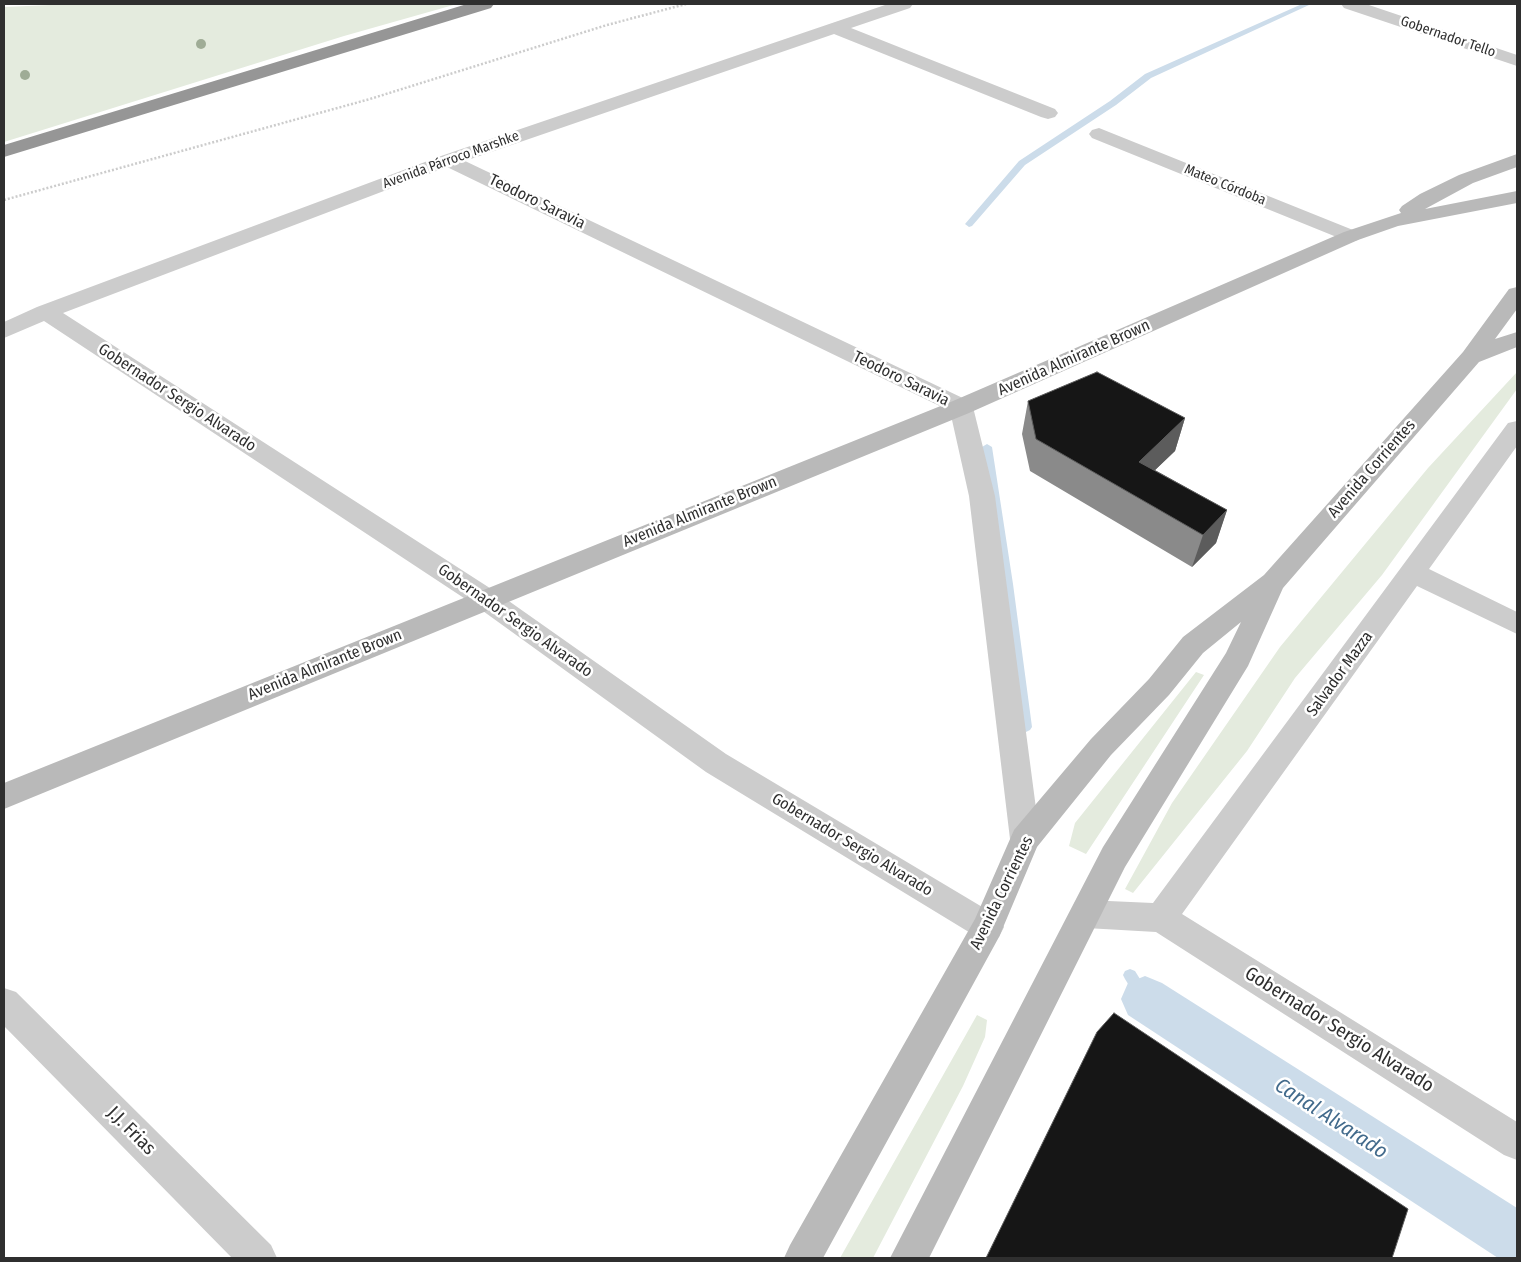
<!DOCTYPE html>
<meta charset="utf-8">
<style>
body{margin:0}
#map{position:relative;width:1521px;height:1262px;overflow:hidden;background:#fff;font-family:"Fira Sans Condensed",sans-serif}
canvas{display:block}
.frame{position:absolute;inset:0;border:5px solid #2f2f2f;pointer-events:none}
</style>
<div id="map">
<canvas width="1521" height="1262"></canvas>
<div class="frame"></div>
</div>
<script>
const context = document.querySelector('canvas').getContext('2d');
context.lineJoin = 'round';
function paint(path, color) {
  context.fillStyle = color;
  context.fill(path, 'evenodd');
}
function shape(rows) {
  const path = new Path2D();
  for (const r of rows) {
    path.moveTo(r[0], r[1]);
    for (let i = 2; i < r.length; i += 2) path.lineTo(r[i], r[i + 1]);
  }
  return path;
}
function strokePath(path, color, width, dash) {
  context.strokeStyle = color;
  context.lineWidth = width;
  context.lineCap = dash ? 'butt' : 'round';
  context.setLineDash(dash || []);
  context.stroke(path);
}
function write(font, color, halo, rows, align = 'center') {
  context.font = font + ' "Fira Sans Condensed",sans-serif';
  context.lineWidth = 5;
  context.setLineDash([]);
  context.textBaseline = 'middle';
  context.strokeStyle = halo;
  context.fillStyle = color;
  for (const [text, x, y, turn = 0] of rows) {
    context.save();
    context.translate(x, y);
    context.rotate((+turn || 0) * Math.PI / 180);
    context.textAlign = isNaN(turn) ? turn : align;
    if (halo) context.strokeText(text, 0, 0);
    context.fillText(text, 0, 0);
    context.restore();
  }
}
paint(shape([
 [74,4,457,4,344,36,4,142,4,7],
 [1517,372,1517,389,1382,575,1295,678,1247,751,1133,893,1125,889,1172,803,1280,647,1428,468],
 [1196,672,1204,675,1086,854,1069,846,1075,823],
 [977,1015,987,1020,985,1037,963,1086,873,1258,840,1258]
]), '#e4ebde');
paint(shape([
 [1302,4,1309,5,1151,78,1116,105,1025,165,972,226,969,227,965,224,1019,161,1110,101,1145,74,1302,4],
 [987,444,992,447,1013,584,1032,727,1030,730,1026,732,1022,730,1020,727,1003,584,982,447,987,444],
 [1130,969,1135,971,1150,995,1152,999,1150,1003,1145,1005,1140,1003,1125,979,1123,975,1125,971,1130,969]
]), '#ccdcea');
paint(shape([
 [1145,976,1162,983,1517,1208,1517,1258,1498,1258,1128,1015,1121,999,1128,983,1145,976]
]), '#ccdcea');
strokePath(shape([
 [4,200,370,99,607,25,686,4]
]), '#ccc', 2.5, [2, 2]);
paint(shape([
 [888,4,913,4,910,8,851,28,1055,109,1058,113,1055,117,1048,119,1041,117,834,34,465,161,969,401,973,407,995,496,1040,839,1036,848,1025,852,1014,848,1010,839,969,496,950,411,447,167,63,313,496,592,726,754,999,917,1004,927,999,937,988,941,977,937,706,772,476,606,44,321,4,338,4,322,37,307,441,156,888,4],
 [1341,4,1366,4,1517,55,1517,66,1344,8,1341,4],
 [1099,128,1358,232,1362,236,1358,240,1351,242,1344,240,1092,138,1089,134,1092,130,1099,128],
 [1517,421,1517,446,1429,569,1517,612,1517,634,1417,586,1182,914,1517,1122,1517,1160,1504,1155,1156,932,1086,928,1075,924,1070,914,1075,904,1086,900,1153,903,1508,423,1517,421],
 [4,988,16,992,271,1245,277,1258,232,1258,4,1026,4,988]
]), '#ccc');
paint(shape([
 [1517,154,1517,167,1473,183,1425,209,1517,191,1517,203,1398,226,1358,240,969,413,4,809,4,783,953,401,1344,232,1401,213,1399,210,1402,206,1420,194,1459,175,1517,154],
 [1517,287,1517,309,1495,339,1517,332,1517,347,1479,362,1283,588,1248,666,1125,867,929,1258,890,1258,1103,847,1226,653,1241,622,1203,653,1169,695,1111,755,1037,847,999,937,823,1258,784,1258,790,1245,975,919,1014,830,1091,739,1149,679,1183,637,1264,575,1463,352,1509,289,1517,287]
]), '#b9b9b9');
paint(shape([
 [467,4,494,4,491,8,4,157,4,145,467,4]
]), '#969696');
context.fillStyle = '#9fac96';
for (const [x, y] of [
 [201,44],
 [25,75]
]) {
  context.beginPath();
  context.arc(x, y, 5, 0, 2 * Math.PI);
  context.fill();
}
paint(shape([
 [1028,401,1185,418,1175,451,1155,470,1227,510,1216,543,1192,567,1030,471,1022,434]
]), '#8a8a8a');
paint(shape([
 [1185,418,1175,451,1130,494,1139,462],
 [1227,510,1216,543,1192,567,1203,535]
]), '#5c5c5c');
const building = shape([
 [1097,372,1185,418,1139,462,1227,510,1203,535,1036,439,1028,401,1097,372],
 [1114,1013,1408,1209,1392,1258,986,1258,1097,1032,1114,1013]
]);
paint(building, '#161616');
strokePath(building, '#5c5c5c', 1);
write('14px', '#2f2f2f', '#fff', [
 ["Gobernador Tello",1448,37,19],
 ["Avenida Párroco Marshke",451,160,-20],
 ["Mateo Córdoba",1225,185,22]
]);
write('16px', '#2f2f2f', '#fff', [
 ["Teodoro Saravia",537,202,26],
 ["Avenida Almirante Brown",1074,358,-24],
 ["Teodoro Saravia",901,379,26],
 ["Gobernador Sergio Alvarado",177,398,33],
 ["Avenida Corrientes",1372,469,-49],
 ["Avenida Almirante Brown",700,512,-22],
 ["Gobernador Sergio Alvarado",515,621,35],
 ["Avenida Almirante Brown",325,665,-22],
 ["Salvador Mazza",1340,674,-54],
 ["Gobernador Sergio Alvarado",852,845,31],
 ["Avenida Corrientes",1002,893,-64]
]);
write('19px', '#2f2f2f', '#fff', [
 ["Gobernador Sergio Alvarado",1339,1030,32],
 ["J.J. Frias",131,1131,45]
]);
write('italic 21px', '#436b8c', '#fff', [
 ["Canal Alvarado",1331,1119,33]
]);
</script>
